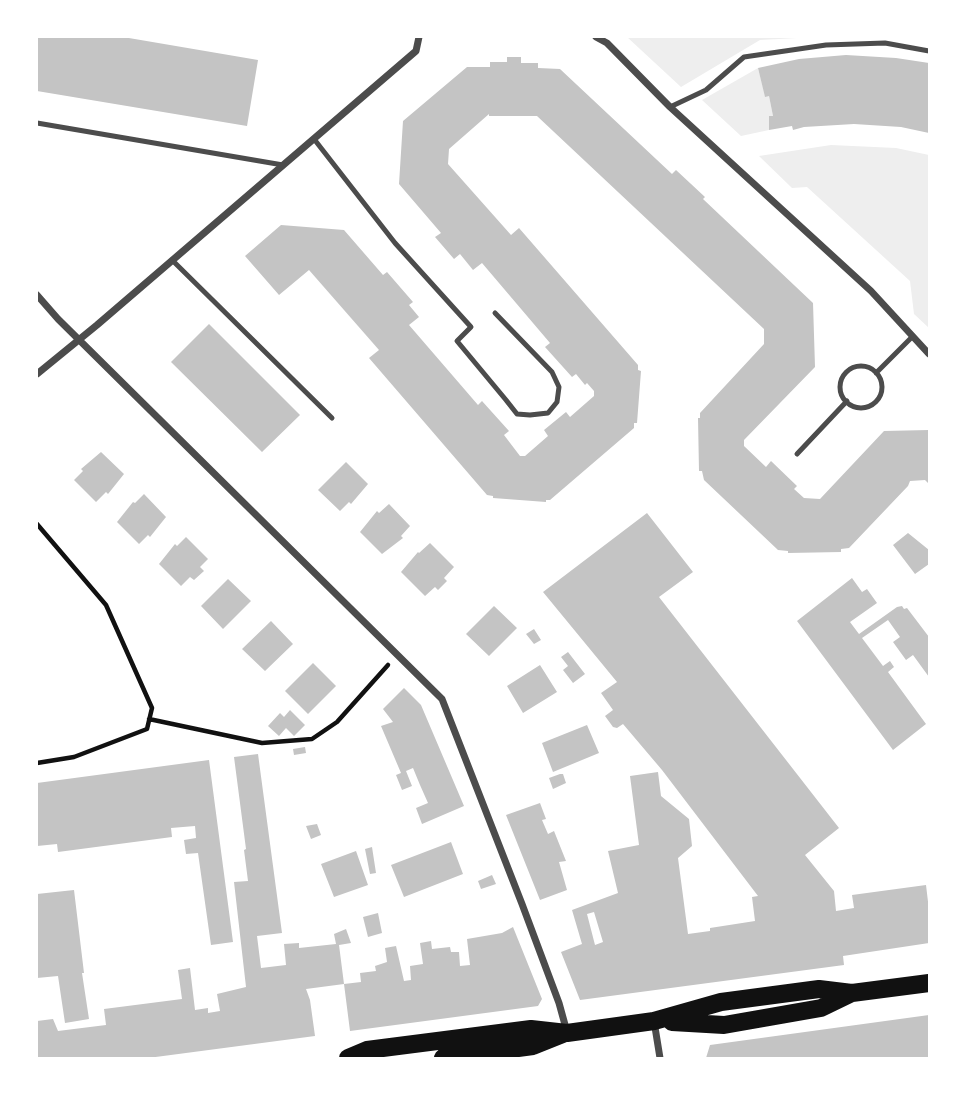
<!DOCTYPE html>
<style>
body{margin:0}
#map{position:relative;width:966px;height:1095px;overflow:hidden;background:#fff;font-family:Arial,sans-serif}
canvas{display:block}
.frame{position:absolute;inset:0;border:38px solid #fff;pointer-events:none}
</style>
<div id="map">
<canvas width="966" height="1095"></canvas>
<div class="frame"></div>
</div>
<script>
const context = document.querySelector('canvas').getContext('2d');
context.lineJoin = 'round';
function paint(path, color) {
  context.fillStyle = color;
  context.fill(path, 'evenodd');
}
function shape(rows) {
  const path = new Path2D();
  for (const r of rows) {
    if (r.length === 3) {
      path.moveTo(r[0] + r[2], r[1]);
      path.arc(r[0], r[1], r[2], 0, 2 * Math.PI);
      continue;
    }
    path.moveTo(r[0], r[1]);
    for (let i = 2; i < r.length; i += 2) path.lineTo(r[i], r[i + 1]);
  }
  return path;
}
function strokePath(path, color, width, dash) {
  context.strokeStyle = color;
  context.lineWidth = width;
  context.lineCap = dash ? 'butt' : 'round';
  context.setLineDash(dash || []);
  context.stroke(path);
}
paint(shape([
 [627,37,816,37,760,40,681,87],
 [758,68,765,96,769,96,773,116,769,117,769,130,741,136,702,100],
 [831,145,896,148,929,155,929,328,914,314,910,281,807,187,792,188,759,156]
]), '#eee');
paint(shape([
 [37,37,123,37,258,60,247,126,37,91],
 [846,55,896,58,929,63,929,133,901,127,854,124,804,127,793,130,792,126,769,130,769,116,773,116,769,96,765,97,758,68,799,59],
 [507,57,521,57,521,63,538,63,538,68,560,69,672,174,676,170,705,197,703,199,813,303,815,367,744,440,744,446,766,467,771,461,797,486,794,489,804,498,820,499,884,431,929,430,929,484,925,480,910,481,908,486,849,548,841,549,841,552,788,553,788,551,778,550,704,480,702,471,699,471,698,418,700,418,700,413,764,344,764,329,537,116,489,116,489,114,449,149,448,164,511,235,519,228,638,365,638,370,641,371,637,423,634,423,634,428,550,500,546,500,546,502,493,498,493,496,487,495,369,358,379,350,309,270,279,295,245,256,281,225,344,230,383,275,387,272,413,302,409,305,419,317,409,325,478,405,482,401,509,431,504,435,520,456,525,456,548,436,544,430,566,412,570,417,594,396,594,391,587,383,585,385,576,374,572,377,545,347,550,343,482,263,473,270,460,254,454,259,435,237,441,233,399,184,403,121,467,67,490,67,490,62,507,62],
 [209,324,300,415,262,452,171,362],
 [101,452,124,474,108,494,106,492,96,502,74,480,83,471,81,469],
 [346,462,368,484,351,504,349,502,340,511,318,490],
 [144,494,166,517,150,537,148,535,139,544,117,522,133,502,135,503],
 [389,504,410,526,401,536,403,538,382,554,360,532,377,511,379,513],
 [647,513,693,572,659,597,839,828,805,855,834,891,836,911,854,908,852,895,926,885,929,910,929,943,843,956,844,965,580,1000,561,952,582,944,572,910,618,893,608,851,639,845,630,776,658,772,661,796,689,819,692,846,678,858,688,934,710,931,710,928,755,921,752,897,758,896,662,770,623,724,617,728,613,727,605,716,613,710,601,693,617,682,543,592],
 [594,912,603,942,595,945,587,914],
 [908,533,929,550,929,564,915,574,893,545],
 [186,537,208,559,200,567,204,571,194,580,190,577,181,586,159,564,175,544,177,546],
 [430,543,454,567,444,578,447,581,438,590,435,587,425,596,401,572,418,552,419,553],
 [852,578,862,592,867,589,877,603,850,622,859,634,897,607,902,606,904,609,907,608,929,637,929,677,913,655,906,660,893,642,900,637,888,620,862,638,883,666,890,661,894,667,888,672,926,724,893,750,797,621],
 [228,579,251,601,223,629,201,606],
 [494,606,517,628,489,656,466,634],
 [271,621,293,644,265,671,242,649],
 [534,629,541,640,534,644,526,634],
 [568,652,585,674,573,683,563,670,568,666,561,657],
 [313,663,336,686,308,714,285,691],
 [540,665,557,692,523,713,507,686],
 [404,688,421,705,464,806,422,824,416,808,428,803,420,785,413,768,406,771,412,786,402,790,396,775,401,773,381,726,393,722,383,709],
 [290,710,305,725,294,736,286,728,279,736,268,726,280,713,284,717],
 [587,725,599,753,553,772,542,743],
 [305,747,306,753,294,755,293,749],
 [258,754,282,933,257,936,261,968,286,965,284,944,299,943,299,948,336,944,334,934,346,929,351,943,339,945,344,984,306,989,310,1000,315,1036,148,1058,37,1058,37,1021,53,1019,58,1031,106,1025,104,1009,182,999,178,970,190,968,195,1010,208,1008,208,1013,220,1011,217,994,246,987,234,882,248,881,244,850,246,849,234,757],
 [209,760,233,942,211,945,198,853,186,854,184,840,196,838,195,826,171,828,172,837,58,852,57,844,37,846,37,783],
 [560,774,563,774,566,783,553,789,549,778],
 [540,803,546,819,542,820,548,834,554,831,566,861,559,862,567,890,540,900,506,815],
 [317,824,321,835,311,839,306,826],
 [451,842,463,874,404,897,391,865],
 [372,847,376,873,370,874,365,849],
 [356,851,368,885,334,897,321,864],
 [492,875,496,884,481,889,478,881],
 [74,890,84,973,82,973,89,1019,65,1023,58,976,37,978,37,894],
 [378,913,382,933,368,937,363,917],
 [513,927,542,999,538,1006,350,1031,344,984,361,982,360,973,376,971,375,966,387,962,385,948,396,946,404,981,411,980,410,966,423,964,420,943,431,941,432,949,450,947,451,952,459,952,460,966,470,965,467,939,502,933],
 [929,1015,929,1058,706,1058,710,1045]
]), '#c4c4c4');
strokePath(shape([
 [37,524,106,605,152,708,147,729,74,757,37,763],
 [149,719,262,743,312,739,337,722,388,665]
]), '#111', 4.5);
strokePath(shape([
 [670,107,706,90,744,57,826,45,885,43,929,51],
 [37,123,283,165],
 [314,139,395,243,471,327,457,341,506,400,517,414,530,415,548,413,557,402,559,387,552,372,495,313],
 [172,260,332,418],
 [861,387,21],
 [876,373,913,336],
 [797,454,847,401]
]), '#4c4c4c', 5);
strokePath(shape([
 [596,37,607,43,670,107,871,291,929,354],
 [37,295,58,319,442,699,522,904,559,1003,567,1032],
 [37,374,97,325,416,51,419,37],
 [654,1021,660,1058]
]), '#4c4c4c', 7);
strokePath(shape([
 [672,1022,724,1025,821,1008,852,993],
 [348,1058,367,1050,531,1029,567,1033,654,1021,721,1002,819,989,852,993,929,983],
 [443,1058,533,1046,563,1034]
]), '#111', 18);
</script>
